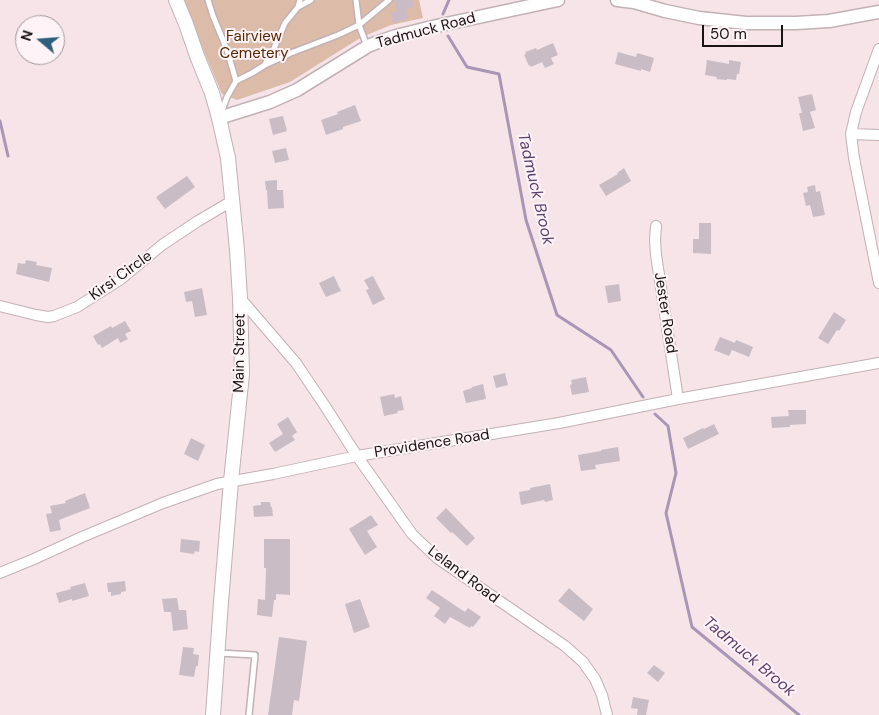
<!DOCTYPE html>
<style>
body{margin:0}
#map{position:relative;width:879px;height:715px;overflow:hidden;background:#f6e4e8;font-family:"DM Sans",sans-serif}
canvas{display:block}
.north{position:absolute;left:15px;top:15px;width:50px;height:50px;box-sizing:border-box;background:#fef3f6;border:1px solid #a2999c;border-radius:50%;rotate:288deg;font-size:14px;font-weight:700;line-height:20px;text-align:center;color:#191314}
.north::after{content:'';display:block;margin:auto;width:18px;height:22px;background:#2d5e7c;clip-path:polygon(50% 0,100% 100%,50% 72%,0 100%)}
.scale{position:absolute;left:702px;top:25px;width:81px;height:22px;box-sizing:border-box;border:2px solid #191314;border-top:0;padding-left:6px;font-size:15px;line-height:18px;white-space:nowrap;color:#191314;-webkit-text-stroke:4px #fef3f6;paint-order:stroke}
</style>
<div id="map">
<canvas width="879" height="715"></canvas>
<div class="north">N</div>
<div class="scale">50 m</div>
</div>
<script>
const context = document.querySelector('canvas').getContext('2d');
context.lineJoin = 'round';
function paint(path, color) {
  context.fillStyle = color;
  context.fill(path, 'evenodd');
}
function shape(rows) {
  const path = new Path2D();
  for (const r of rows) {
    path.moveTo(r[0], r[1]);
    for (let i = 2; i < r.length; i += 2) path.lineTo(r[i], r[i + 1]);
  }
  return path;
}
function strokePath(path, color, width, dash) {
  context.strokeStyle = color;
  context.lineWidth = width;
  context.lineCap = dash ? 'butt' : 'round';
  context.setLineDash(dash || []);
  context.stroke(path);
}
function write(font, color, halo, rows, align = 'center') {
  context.font = font + ' "DM Sans",sans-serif';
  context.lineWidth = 4;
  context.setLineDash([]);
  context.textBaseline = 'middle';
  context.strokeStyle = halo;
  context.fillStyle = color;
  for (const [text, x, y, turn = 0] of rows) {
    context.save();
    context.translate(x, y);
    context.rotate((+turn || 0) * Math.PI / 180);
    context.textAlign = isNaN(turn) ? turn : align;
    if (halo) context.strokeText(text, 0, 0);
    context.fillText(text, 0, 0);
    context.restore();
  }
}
paint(shape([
 [182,0,419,0,423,18,391,25,362,37,349,45,290,82,237,100,222,94]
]), '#dcbba8');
strokePath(shape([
 [443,14,449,0],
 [448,36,467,67,499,74,526,220,557,315,611,350,643,397],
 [0,121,8,156],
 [655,414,668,426,676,473,666,513,692,627,799,715]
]), '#a995b6', 3);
paint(shape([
 [394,0,412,0,414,7,405,9,408,19,394,23,391,13,397,11],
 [553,43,558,55,551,58,554,64,545,68,542,62,531,67,530,65,529,66,524,55,526,54,525,52,536,48,537,50],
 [618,52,636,57,637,53,654,58,650,72,641,69,641,71,615,64],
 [707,60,729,64,729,60,741,62,739,74,737,74,736,80,727,79,727,80,716,79,717,77,705,75],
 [812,94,816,110,810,112,815,128,803,131,799,113,802,113,798,97],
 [355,105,361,121,343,127,343,129,326,135,321,120,338,114,337,112],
 [283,116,287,131,273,135,269,119],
 [286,148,289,160,275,163,272,151],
 [624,168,631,181,606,196,599,185,618,174,617,173],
 [187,176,195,187,165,209,156,197],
 [277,180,277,190,283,190,284,208,268,209,267,190,266,190,265,181],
 [815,185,816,192,820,191,825,215,813,217,810,205,806,206,803,193,808,192,807,187],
 [699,223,711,223,711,254,693,253,693,239,699,239],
 [26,260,37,262,36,265,52,268,49,282,16,274,18,263,25,264],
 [334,276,341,291,326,297,319,283],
 [373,276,385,299,373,305,366,290,369,289,364,280],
 [619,284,621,301,608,303,605,286],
 [202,288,207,315,195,317,192,301,186,302,184,292],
 [834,312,846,320,839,331,837,330,828,344,818,338],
 [125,321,131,331,125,334,128,339,120,343,118,338,102,348,100,344,98,345,93,336,111,326,112,328],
 [720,337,735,343,736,340,753,347,749,357,732,350,729,356,714,350],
 [505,373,508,385,496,388,493,376],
 [586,377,589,392,572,395,570,385,572,384,571,380],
 [483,384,486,399,466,403,463,391,472,388,472,387],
 [394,394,395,398,401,396,404,410,397,411,398,413,384,416,380,397],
 [788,410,806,410,806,424,790,425,790,427,772,428,771,417,789,416],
 [288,417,297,432,292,436,295,440,275,452,269,443,283,434,277,424],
 [714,424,719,434,688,449,683,438,703,428,704,429],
 [191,438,205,445,198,461,184,454],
 [618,447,620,461,595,465,596,469,581,471,578,455,601,451,601,450],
 [550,484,553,500,545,502,544,500,521,505,519,492,530,490,530,488],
 [85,493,90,508,59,520,61,530,50,532,46,514,52,513,50,506,66,503,65,501],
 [261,502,270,502,271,507,272,507,273,516,254,517,253,506,261,505],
 [446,508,475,538,467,546,452,532,451,533,436,518],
 [371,515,378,525,367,531,377,547,365,555,349,529],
 [181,539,200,541,199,552,195,551,194,554,180,552],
 [264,539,290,539,290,595,276,594,276,600,274,600,272,617,257,615,258,599,265,600,266,568,264,568],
 [125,581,126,591,121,592,121,594,111,596,111,592,108,592,107,583],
 [85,583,89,596,72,601,72,599,59,603,56,593,71,589,70,587],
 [569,588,593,609,584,621,558,601],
 [432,590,465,612,468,608,481,617,473,627,471,626,470,628,450,617,445,624,434,616,440,608,426,598],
 [177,598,179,610,186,610,188,629,173,631,171,612,164,612,162,599],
 [360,599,370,627,354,633,345,604],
 [279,637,307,641,299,701,294,700,292,715,268,715],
 [183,647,194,648,193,654,199,655,198,666,196,666,194,677,179,675],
 [654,665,665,673,658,682,647,673],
 [633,697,649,700,646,715,637,715,638,709,631,708]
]), '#cabcc5');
const service = shape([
 [208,0,213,16,227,50,236,81],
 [300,0,298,7,311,0],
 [356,0,359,25,367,46],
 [265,64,272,53,285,23,298,7],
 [221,113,227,97,236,81,252,73,265,65,291,53,338,35,359,25,389,0],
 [219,653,255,655,249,715]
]);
const minor = shape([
 [879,49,856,112,851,134,854,158,879,283],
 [851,134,879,135],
 [656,226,655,240,656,255,678,399],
 [240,298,296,363,325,406,357,456,412,534,437,558,565,646,583,662,595,679,602,695,607,715],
 [0,306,36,315,48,317,54,316,77,307,121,279,162,245,198,221,232,201],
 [0,573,34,559,82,537,163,503,217,484,273,474,357,456,559,423,678,399,879,363]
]);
const tertiary = shape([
 [617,0,634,2,665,11,699,18,746,23,796,23,829,21,879,12],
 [219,118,270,102,297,90,368,46,378,42,396,36,432,27,558,0]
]);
const secondary = shape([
 [176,0,186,24,197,56,212,93,219,118,228,158,237,250,240,298,242,374,231,481,221,602,213,715]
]);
strokePath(service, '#c2b1b5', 8);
strokePath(minor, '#c2b1b5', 12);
strokePath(tertiary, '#c2b1b5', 15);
strokePath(secondary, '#c2b1b5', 16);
strokePath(service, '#fff', 5);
strokePath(minor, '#fff', 10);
strokePath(tertiary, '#fff', 12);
strokePath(secondary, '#fff', 14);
write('15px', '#191314', '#fef3f6', [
 ["Tadmuck Road",426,31,-15],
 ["Kirsi Circle",121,276,-36],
 ["Jester Road",665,313,81],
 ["Main Street",240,353,-89],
 ["Providence Road",432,444,-9],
 ["Leland Road",463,575,37]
]);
write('15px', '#572804', '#fef3f6', [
 ["Fairview",254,37],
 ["Cemetery",254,54]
]);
write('italic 16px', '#5d3f6e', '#fef3f6', [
 ["Tadmuck Brook",535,189,77],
 ["Tadmuck Brook",749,657,40]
]);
</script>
